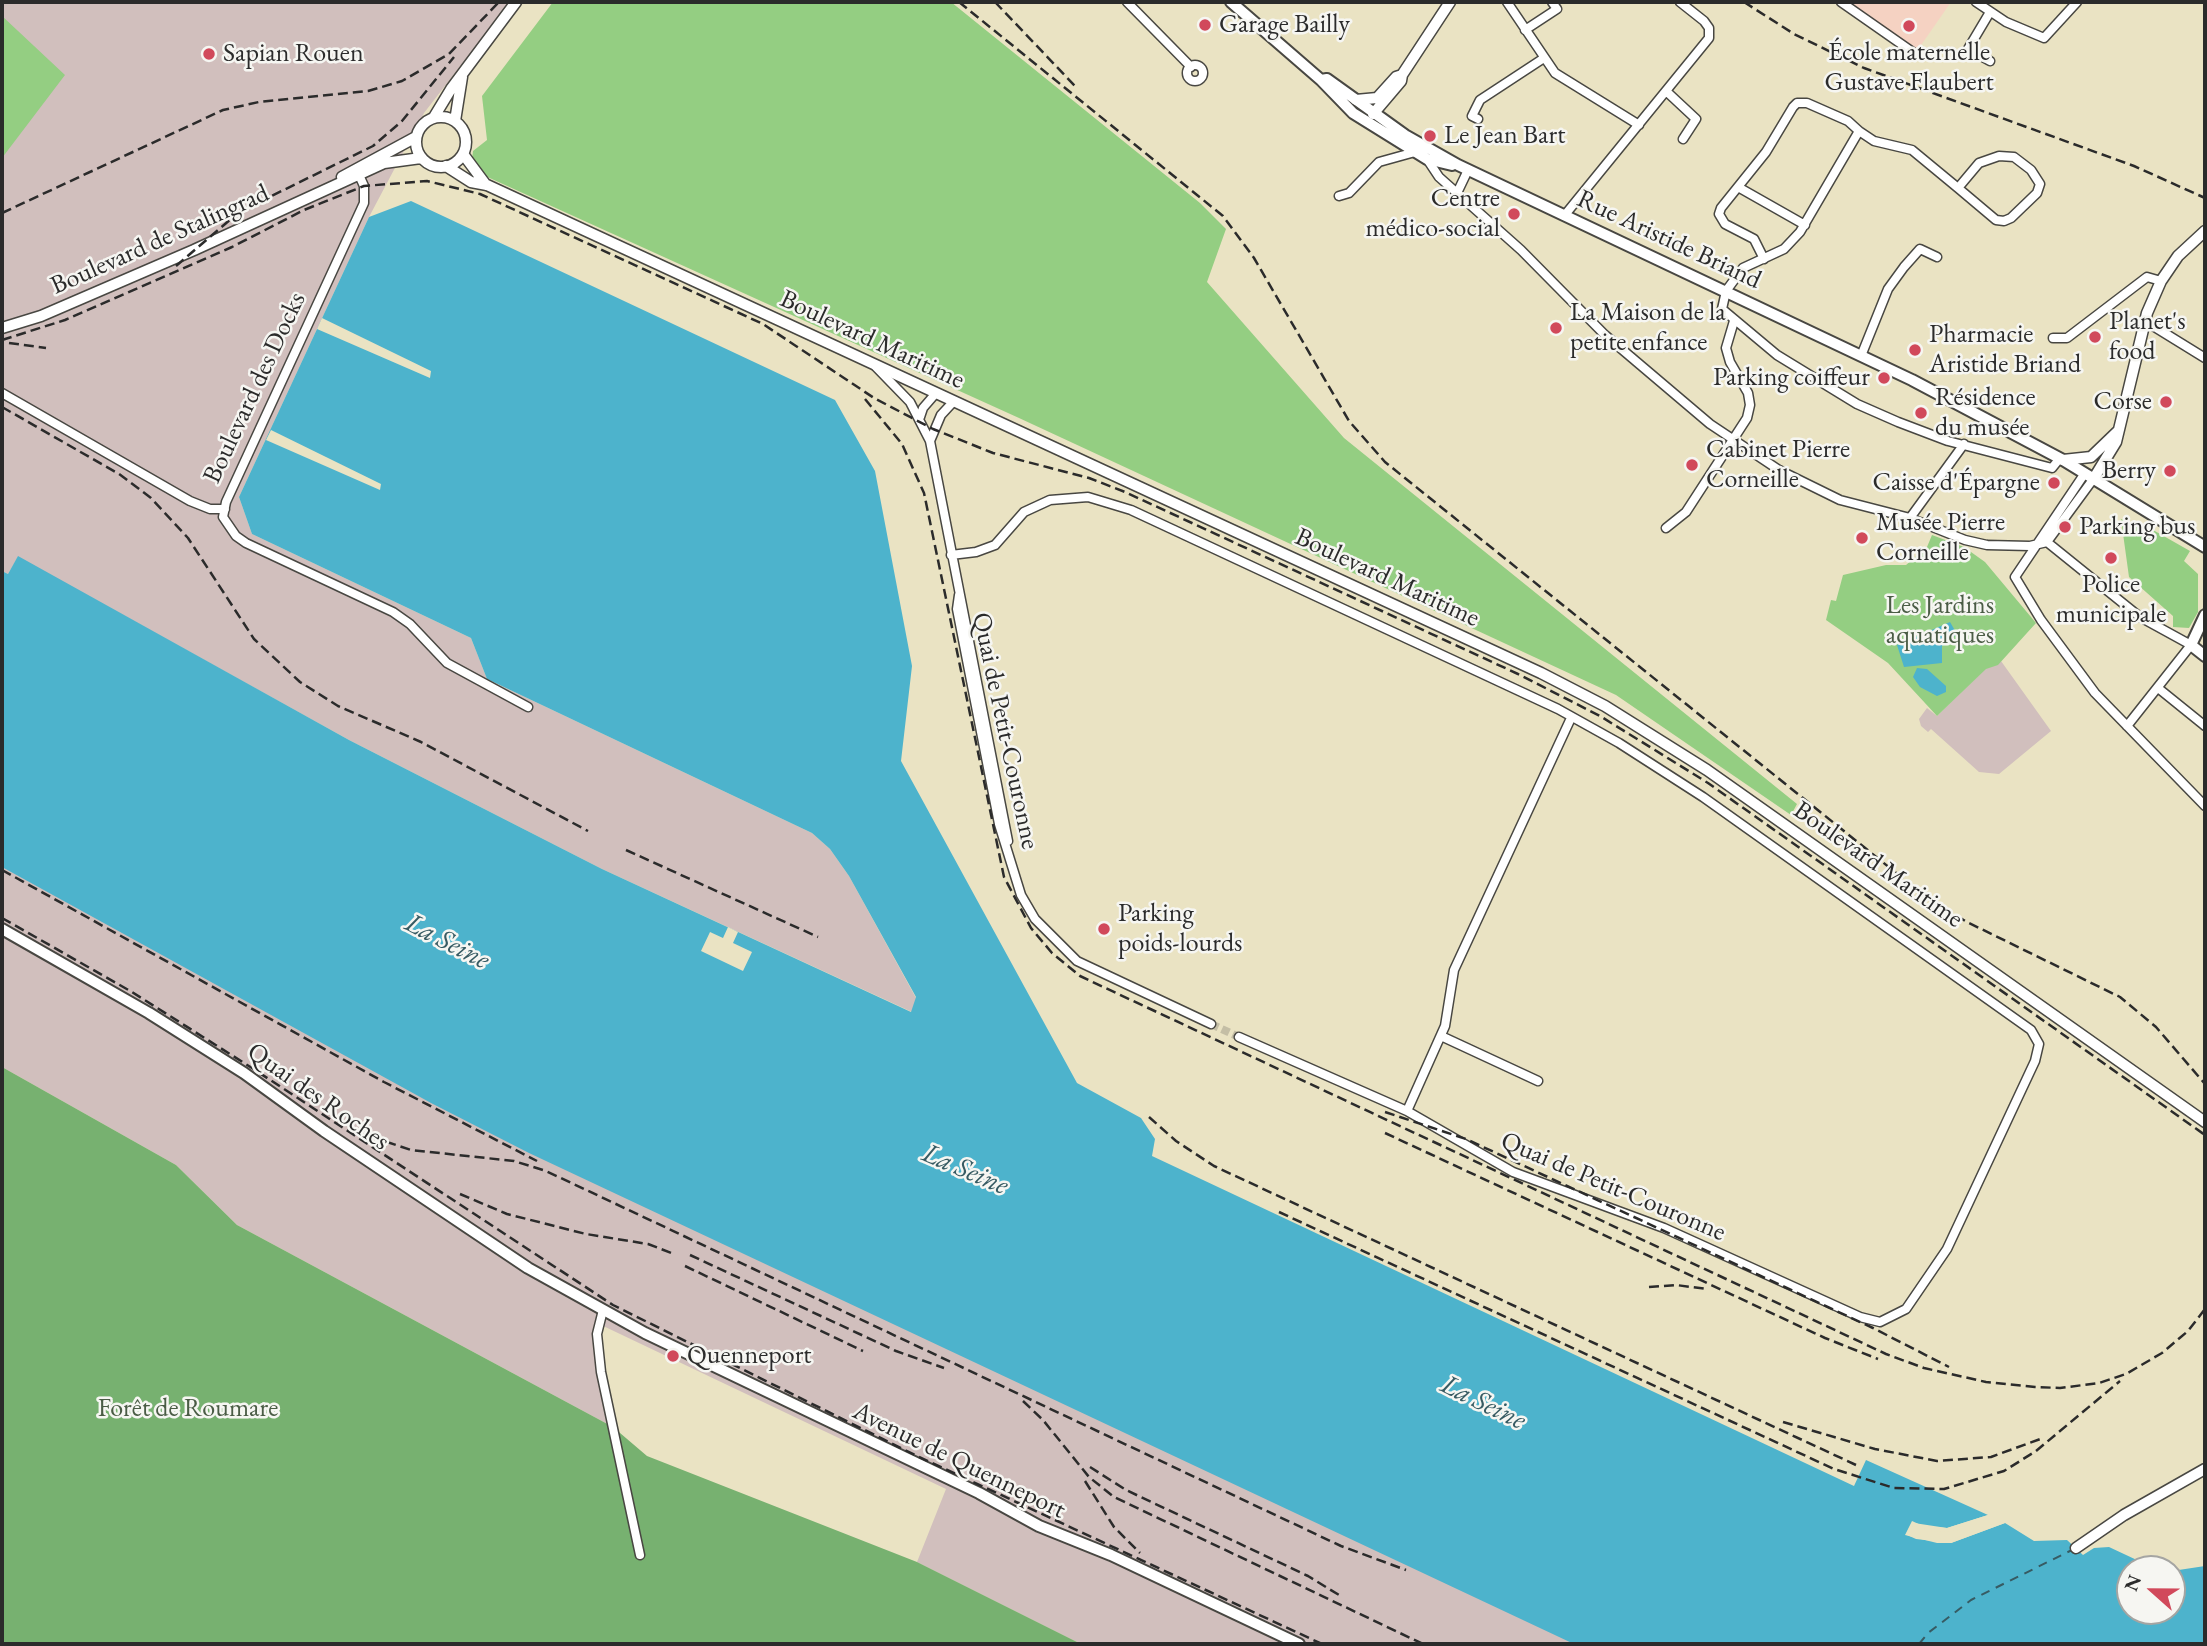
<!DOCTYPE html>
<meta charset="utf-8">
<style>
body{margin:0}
#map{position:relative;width:2207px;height:1646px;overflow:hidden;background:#eae3c3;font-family:"EB Garamond",serif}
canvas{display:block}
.frame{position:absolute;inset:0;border:4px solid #2b2b2b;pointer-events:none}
.north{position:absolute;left:2116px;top:1555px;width:70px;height:70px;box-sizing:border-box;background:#f6f6f2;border:2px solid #a5a5a2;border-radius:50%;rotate:291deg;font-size:19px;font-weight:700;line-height:28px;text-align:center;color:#2b2b2b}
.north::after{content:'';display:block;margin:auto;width:24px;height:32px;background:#d1495b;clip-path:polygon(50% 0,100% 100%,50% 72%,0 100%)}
</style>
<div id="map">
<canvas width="2207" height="1646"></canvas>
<div class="frame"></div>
<div class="north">N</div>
</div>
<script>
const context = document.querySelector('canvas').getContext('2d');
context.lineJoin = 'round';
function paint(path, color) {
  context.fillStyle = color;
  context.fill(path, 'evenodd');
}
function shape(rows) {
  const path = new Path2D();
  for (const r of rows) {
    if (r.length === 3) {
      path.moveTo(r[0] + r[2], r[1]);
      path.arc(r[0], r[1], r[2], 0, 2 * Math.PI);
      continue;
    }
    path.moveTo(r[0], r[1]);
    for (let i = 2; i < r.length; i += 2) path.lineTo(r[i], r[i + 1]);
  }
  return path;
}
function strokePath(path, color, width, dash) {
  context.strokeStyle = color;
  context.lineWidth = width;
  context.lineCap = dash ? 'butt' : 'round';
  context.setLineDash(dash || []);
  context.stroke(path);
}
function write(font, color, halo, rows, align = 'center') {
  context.font = font + ' "EB Garamond",serif';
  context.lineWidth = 5;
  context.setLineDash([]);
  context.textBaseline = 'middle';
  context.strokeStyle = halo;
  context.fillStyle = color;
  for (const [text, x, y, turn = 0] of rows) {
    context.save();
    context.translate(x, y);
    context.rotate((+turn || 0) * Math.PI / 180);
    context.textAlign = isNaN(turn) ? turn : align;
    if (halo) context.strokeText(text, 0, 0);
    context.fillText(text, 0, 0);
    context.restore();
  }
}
paint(shape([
 [1848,2,1951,2,1917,51]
]), '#f5d2c2');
paint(shape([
 [2,2,510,2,424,113,369,217,239,497,252,534,471,638,487,679,812,833,830,849,849,876,916,998,912,1012,602,869,349,740,18,557,8,574,2,571],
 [2001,661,2051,731,1999,774,1979,772,1931,729,1928,732,1921,726,1919,719,1927,708,1937,716,1986,668],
 [2,830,1617,1644,1081,1644,917,1562,946,1489,599,1324,613,1427,237,1225,176,1165,2,1067]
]), '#d1bfbd');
paint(shape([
 [553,2,951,2,1200,203,1226,229,1207,282,1344,438,1797,804,1791,815,1616,695,1019,418,483,175,472,160,473,151,487,140,482,96],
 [2,16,65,75,2,158],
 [2121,519,2133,525,2139,522,2190,551,2184,561,2198,574,2198,612,2189,628,2173,627,2173,616,2129,577],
 [1932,535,1964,547,1985,562,2036,623,1998,665,1986,669,1937,716,1888,663,1826,620,1831,600,1836,601,1843,575,1886,565,1906,565,1927,547]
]), '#94ce82');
paint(shape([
 [2,1067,176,1165,237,1225,613,1427,647,1456,917,1562,1081,1644,2,1644]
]), '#77b170');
paint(shape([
 [411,201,835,400,875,471,912,666,901,761,1077,1083,1141,1118,1155,1139,1152,1156,1854,1486,1866,1460,1988,1515,1947,1528,1914,1523,1907,1535,1916,1539,1951,1543,2005,1523,2034,1541,2067,1540,2083,1555,2094,1548,2109,1547,2156,1569,2130,1569,2130,1611,2172,1611,2172,1571,2205,1566,2205,1644,1574,1644,529,1153,431,1103,2,867,2,571,8,574,18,556,349,740,602,869,911,1012,916,997,849,876,830,849,812,833,487,679,471,638,252,534,239,497,369,217],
 [1950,622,1957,634,1942,646,1942,663,1904,667,1897,645],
 [1917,668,1927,669,1946,686,1946,692,1937,696,1920,687,1913,677]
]), '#4db3cc');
paint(shape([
 [322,318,431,371,430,378,317,329],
 [271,430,381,484,380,490,266,440],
 [728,927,738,932,733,943,752,952,743,971,701,951,710,932,723,938],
 [1988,1515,1990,1518,1962,1530,1936,1532,1913,1526,1910,1532,1950,1540,2001,1521,2005,1523,1951,1543,1937,1543,1905,1535,1912,1521,1923,1526,1947,1528]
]), '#eae3c3');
strokePath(shape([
 [1919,1644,1928,1633,1971,1600,2072,1550]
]), '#375b63', 2, [9, 7]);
strokePath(shape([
 [1211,1024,1239,1037]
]), '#c4bea5', 8, [8, 4]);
const minor = shape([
 [1127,2,1191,67],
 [1507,2,1555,73,1639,125],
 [1841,2,1914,53],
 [1976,2,2006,22,2044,38,2077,2],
 [1990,12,1968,49,1990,61],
 [1525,30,1557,9,1552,2],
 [1195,73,8],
 [1666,91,1696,119,1683,139],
 [1478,119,1472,116,1480,100,1544,58],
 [1427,159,1439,177,1521,250,1605,335,1710,424,1779,470,1840,500,1910,518,1965,540,1987,545,2030,546,2047,542,2094,478],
 [359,175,364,186,364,203,226,502,223,517,236,536,246,543,393,612,410,624,447,663,528,707],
 [1738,187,1805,225],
 [1958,188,1979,163,1999,156,2014,157,2031,170,2040,184,2037,193,2011,218,2004,221,1996,220,1958,188,1912,150,1874,141,1859,131,1800,232,1784,249,1743,268,1726,291,1722,309,1777,355,1857,404,1898,422,1948,441,2052,468,2060,458],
 [1458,191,1468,170],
 [1339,196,1349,193,1379,162,1415,152],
 [1564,216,1709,38,1709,28,1704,21,1680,2],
 [1764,259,1754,239,1725,224,1719,214,1721,208,1766,152,1793,107,1797,103,1807,103,1848,121,1859,131],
 [2145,321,2205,358],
 [2053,338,2067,338,2147,277,2161,281],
 [1861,356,1888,289,1904,267,1920,249,1937,257],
 [876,367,910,402,930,441,1008,841],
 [2,393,190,501,210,509,225,509],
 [920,417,923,408,936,393],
 [930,441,941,415,954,401],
 [2085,473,2015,577,2041,620,2095,693,2205,806],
 [1910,518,1964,444],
 [1666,528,1686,512,1747,418,1750,405,1748,393,1730,362,1726,348,1734,321],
 [2047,542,2140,617,2191,645,2127,726],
 [951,555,976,552,995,545,1024,512,1050,500,1088,497,1131,510,1558,709,1619,743,1703,797,2031,1030,2039,1044,2035,1061,1947,1249,1906,1309,1880,1322,1860,1317,1664,1228,1513,1172,1407,1111,1239,1037],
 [959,595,957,609,999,824,1021,895,1035,919,1077,961,1211,1024],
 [2158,688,2205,726],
 [1441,1036,1538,1081],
 [1407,1111,1445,1026,1454,970,1571,718],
 [603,1310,597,1334,601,1372,640,1555]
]);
const tertiary = shape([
 [1356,100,1377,98,1396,77,1402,75],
 [1373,114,1401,81,1402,75,1450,2],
 [441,142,25],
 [434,117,451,89,516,2],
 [455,121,462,77],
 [463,154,486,185],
 [446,166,471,182,487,185,1541,673,1605,706,1707,770,2205,1122],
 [342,177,416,137],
 [2,328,41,316,194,250,384,163,421,158],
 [2063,460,2091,457,2117,432],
 [2094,478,2116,442,2147,313,2161,281,2178,256,2205,231],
 [2076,1548,2124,1515,2205,1469]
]);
const secondary = shape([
 [1231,2,1321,80,1353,113,1427,159,1452,165],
 [1321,80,1327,79,1405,135,1458,165,1912,380,2063,460,2205,547],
 [2205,615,2191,645,2205,656],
 [2,929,149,1013,244,1073,324,1131,528,1268,645,1333,979,1493,1039,1526,1111,1555,1299,1644]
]);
strokePath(minor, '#484742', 11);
strokePath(tertiary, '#484742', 13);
strokePath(secondary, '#484742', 14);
strokePath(minor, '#fff', 8);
strokePath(tertiary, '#fff', 10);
strokePath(secondary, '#fff', 10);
strokePath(shape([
 [959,2,1223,216,1254,258,1349,421,1385,462,1926,897,1967,922,2120,997,2156,1027,2205,1084],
 [995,2,1075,86],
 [1744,2,1794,34,1864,68,2134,166,2205,198],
 [2,213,223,110,259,102,368,91,402,81,449,54,499,2],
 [176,266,239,212,373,146,402,121,454,57],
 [2,340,65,320,232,247,304,210,364,186,427,181,480,194,763,324,874,398,933,429,993,453,1089,478,1125,492,1518,674,1600,716,1708,783,2205,1135],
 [9,343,46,348],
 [865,399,902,444,924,493,1004,877,1031,928,1052,953,1080,976,1886,1354,1924,1368,1986,1382,2035,1387,2060,1388,2099,1383,2126,1374,2162,1353,2188,1331,2205,1309],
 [2,407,119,474,151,498,188,538,254,639,300,682,338,706,421,742,588,831],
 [626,850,818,937],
 [2,870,384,1082,537,1161],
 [2,918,132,992,252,1068,613,1305,915,1455,1322,1644],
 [1385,1112,1466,1139,1873,1328,1949,1367],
 [1149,1117,1176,1141,1214,1166,1856,1465],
 [1385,1133,1825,1338,1878,1359],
 [372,1137,411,1150,514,1161,546,1171,1341,1546,1406,1570],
 [460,1194,507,1214,586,1234,648,1244,674,1254],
 [1279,1212,1834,1469,1894,1488,1944,1489,2004,1471,2036,1451,2120,1381],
 [690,1255,896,1351,944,1368],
 [685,1266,863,1351],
 [1649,1287,1676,1285,1707,1289],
 [1023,1401,1043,1420,1089,1477,1114,1497,1423,1644],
 [1783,1422,1875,1449,1937,1461,1991,1457,2043,1438],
 [1090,1467,1126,1490,1308,1576,1339,1595],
 [1085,1481,1114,1527,1140,1553]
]), '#2b2b2b', 2.5, [10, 5]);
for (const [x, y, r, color] of [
 [1205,25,7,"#d1495b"],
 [1909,26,7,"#d1495b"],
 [209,54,7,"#d1495b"],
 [1430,136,7,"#d1495b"],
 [1514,214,7,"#d1495b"],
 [1556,328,7,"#d1495b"],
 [2095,337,7,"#d1495b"],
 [1915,350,7,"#d1495b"],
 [1884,378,7,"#d1495b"],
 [2166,402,7,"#d1495b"],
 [1921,413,7,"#d1495b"],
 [1692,465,7,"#d1495b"],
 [2170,471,7,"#d1495b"],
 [2054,483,7,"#d1495b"],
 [2065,527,7,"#d1495b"],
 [1862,538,7,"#d1495b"],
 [2111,558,7,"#d1495b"],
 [1104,929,7,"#d1495b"],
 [673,1356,7,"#d1495b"]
]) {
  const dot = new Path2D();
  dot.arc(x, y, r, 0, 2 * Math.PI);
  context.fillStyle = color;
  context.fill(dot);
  strokePath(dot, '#f6f6f2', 2.5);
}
write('26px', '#2b2b2b', '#f6f6f2', [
 ["Garage Bailly",1219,25],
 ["École maternelle",1909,53,"center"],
 ["Gustave Flaubert",1909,83,"center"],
 ["Sapian Rouen",223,54],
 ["Le Jean Bart",1444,136],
 ["Centre",1500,199,"right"],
 ["médico-social",1500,229,"right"],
 ["La Maison de la",1570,313],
 ["petite enfance",1570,343],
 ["Planet's",2109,322],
 ["food",2109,352],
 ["Pharmacie",1929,335],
 ["Aristide Briand",1929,365],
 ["Parking coiffeur",1870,378,"right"],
 ["Résidence",1935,398],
 ["du musée",1935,428],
 ["Corse",2152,402,"right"],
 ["Cabinet Pierre",1706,450],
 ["Corneille",1706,480],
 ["Berry",2156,471,"right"],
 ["Caisse d'Épargne",2040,483,"right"],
 ["Musée Pierre",1876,523],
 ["Corneille",1876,553],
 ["Parking bus",2079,527],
 ["Police",2111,585,"center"],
 ["municipale",2111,615,"center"],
 ["Parking",1118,914],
 ["poids-lourds",1118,944],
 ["Quenneport",687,1356]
], 'left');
write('26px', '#2b2b2b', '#f6f6f2', [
 ["Boulevard de Stalingrad",160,240,-24],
 ["Rue Aristide Briand",1669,240,25],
 ["Boulevard Maritime",872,340,25],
 ["Boulevard des Docks",255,388,-65],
 ["Boulevard Maritime",1387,578,25],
 ["Quai de Petit-Couronne",1005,731,78],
 ["Boulevard Maritime",1878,865,35],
 ["Quai des Roches",318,1097,35],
 ["Quai de Petit-Couronne",1613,1187,23],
 ["Avenue de Quenneport",959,1461,26]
]);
write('26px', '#4a5c45', '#f6f6f2', [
 ["Les Jardins",1940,606],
 ["aquatiques",1940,636],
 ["Forêt de Roumare",188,1409]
]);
write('italic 28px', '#375b63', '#f6f6f2', [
 ["La Seine",447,942,27],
 ["La Seine",965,1170,23],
 ["La Seine",1483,1403,26]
]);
</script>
